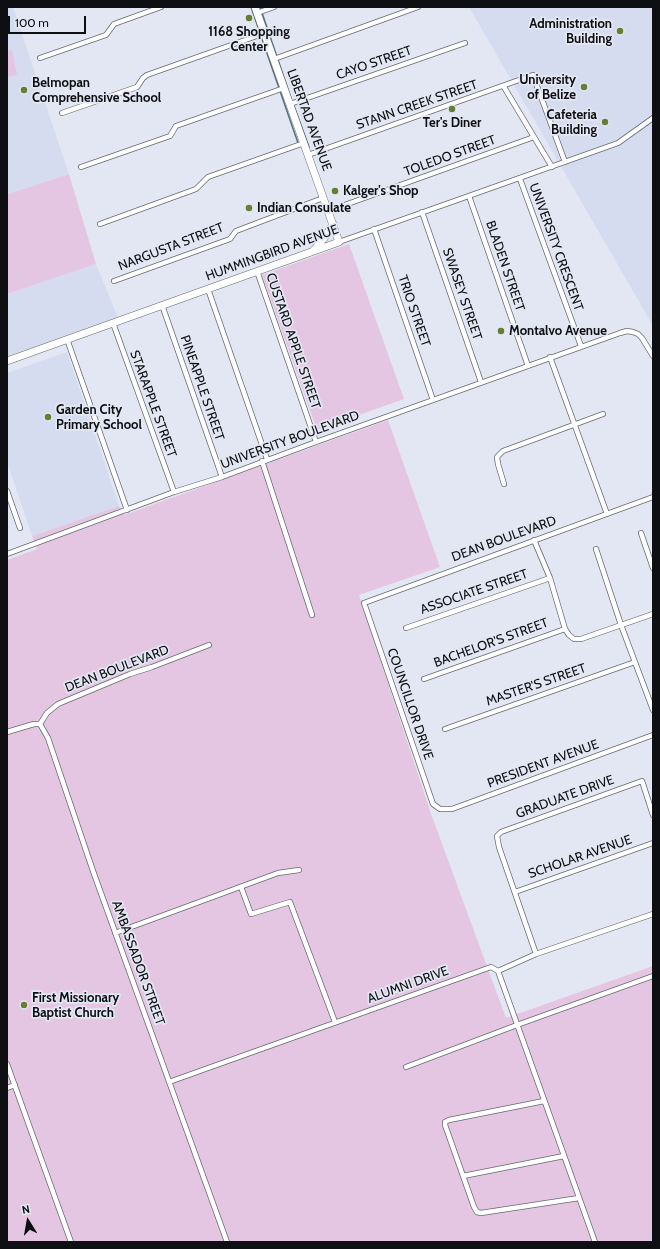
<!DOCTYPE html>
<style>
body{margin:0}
#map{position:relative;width:660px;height:1249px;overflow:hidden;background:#e3e7f3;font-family:Cabin,sans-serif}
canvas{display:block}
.frame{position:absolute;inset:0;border:8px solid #0e0f13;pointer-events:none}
.north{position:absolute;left:8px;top:1201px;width:40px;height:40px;-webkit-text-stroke:3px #e3e7f3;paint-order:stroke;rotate:349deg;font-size:11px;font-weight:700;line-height:16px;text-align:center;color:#0e0f13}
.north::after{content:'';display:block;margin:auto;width:14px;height:18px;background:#0e0f13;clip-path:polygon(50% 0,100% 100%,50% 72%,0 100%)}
.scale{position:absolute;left:8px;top:16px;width:78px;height:18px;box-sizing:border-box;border:2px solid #0e0f13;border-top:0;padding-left:5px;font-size:12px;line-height:14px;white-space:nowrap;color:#0e0f13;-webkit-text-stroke:3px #e3e7f3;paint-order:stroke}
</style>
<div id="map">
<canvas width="660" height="1249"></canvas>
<div class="frame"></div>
<div class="north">N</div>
<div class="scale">100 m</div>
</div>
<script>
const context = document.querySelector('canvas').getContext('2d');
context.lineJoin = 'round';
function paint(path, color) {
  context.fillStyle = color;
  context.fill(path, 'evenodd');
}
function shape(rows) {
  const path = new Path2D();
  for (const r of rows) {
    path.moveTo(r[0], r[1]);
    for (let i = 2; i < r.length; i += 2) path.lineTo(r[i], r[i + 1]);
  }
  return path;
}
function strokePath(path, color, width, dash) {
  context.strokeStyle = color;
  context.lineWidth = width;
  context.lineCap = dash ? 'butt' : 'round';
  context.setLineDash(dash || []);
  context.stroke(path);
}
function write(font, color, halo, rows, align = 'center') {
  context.font = font + ' Cabin,sans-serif';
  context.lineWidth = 3.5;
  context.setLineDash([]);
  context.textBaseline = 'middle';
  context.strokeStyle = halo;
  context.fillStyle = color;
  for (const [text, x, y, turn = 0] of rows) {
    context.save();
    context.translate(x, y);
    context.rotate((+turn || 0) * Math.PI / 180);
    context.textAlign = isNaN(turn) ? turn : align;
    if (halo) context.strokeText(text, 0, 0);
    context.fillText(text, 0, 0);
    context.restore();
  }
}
paint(shape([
 [7,7,13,7,69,174,8,194],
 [469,7,653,7,653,326,562,168],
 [96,264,121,325,7,364,7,294],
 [67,352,119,506,32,536,7,462,7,373]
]), '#d5dcef');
paint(shape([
 [12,50,17,75,7,77,7,51],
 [69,174,96,264,7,294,7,192,8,194],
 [349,244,404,399,317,430,262,275],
 [388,420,440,567,359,595,430,811,506,1018,653,966,653,1242,7,1242,7,560,37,549,32,536,119,506,124,515]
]), '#e5c6e2');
strokePath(shape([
 [251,7,298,143],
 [260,7,291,98],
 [293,103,309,147]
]), '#50737b', 1.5);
const street = shape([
 [257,13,274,7],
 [40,58,106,35,114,24,161,7],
 [274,59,418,7],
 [504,87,552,167],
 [290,104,465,43],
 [62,113,137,87,143,78,147,75,265,33],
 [308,155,533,75,565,162],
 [81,167,170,136,176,126,284,88],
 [520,179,581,346],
 [469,196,528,366],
 [328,211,534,137],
 [422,212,481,382],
 [100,224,196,189,208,177,304,143],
 [374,229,433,400],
 [339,242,618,143,653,118],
 [257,271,316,442],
 [114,281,230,239,236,231,323,198],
 [208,289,267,459],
 [162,305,222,477],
 [113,323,174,492],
 [67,339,127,510],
 [550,357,607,514],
 [262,461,312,615],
 [504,484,498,464,497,457,503,451,603,414],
 [7,491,20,528],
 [653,497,364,603,433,804,440,809,452,809,653,735],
 [641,533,653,568],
 [534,540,550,578,565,629,569,635,574,639,581,639,653,614],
 [596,549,621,625,653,710],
 [7,554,174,492,222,477,316,442,620,333,627,331,633,332,638,334,642,338,653,356],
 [406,628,550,578],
 [424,679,565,629],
 [40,724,47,713,58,704,130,674,152,667,209,645],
 [445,729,635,662],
 [7,732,34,724,40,724,48,738,93,871,227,1242],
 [241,887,251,914,290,902,335,1022],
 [515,892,653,843],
 [115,933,278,873,299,870],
 [536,954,499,847,497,836,501,832,642,781,653,815],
 [498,971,595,1242],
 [498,971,536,954,653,914],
 [7,1064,71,1242],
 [406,1067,517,1025,653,976],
 [169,1082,491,967,498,971],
 [7,1088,15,1085],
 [544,1101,449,1120,445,1122,445,1125,474,1207,477,1212,481,1213,579,1198],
 [463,1176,564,1156]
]);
const secondary = shape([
 [313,251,325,237,333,224],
 [7,361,339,242,255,7]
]);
strokePath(street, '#666974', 6);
strokePath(secondary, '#666974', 8);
strokePath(street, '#fff', 4.5);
strokePath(secondary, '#fff', 7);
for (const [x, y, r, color] of [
 [249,18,4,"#657f32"],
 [620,31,4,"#657f32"],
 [584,87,4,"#657f32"],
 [24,90,4,"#657f32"],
 [452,109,4,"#657f32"],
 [605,122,4,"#657f32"],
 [335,191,4,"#657f32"],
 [249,208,4,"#657f32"],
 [501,331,4,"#657f32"],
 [48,417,4,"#657f32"],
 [24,1005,4,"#657f32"]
]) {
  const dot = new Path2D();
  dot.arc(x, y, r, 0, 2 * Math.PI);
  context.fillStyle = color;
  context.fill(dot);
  strokePath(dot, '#e3e7f3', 1.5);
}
write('bold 13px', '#0e0f13', '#e3e7f3', [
 ["Administration",612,24,"right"],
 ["Building",612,39,"right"],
 ["1168 Shopping",249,32,"center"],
 ["Center",249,47,"center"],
 ["University",576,80,"right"],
 ["of Belize",576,95,"right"],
 ["Belmopan",32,83],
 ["Comprehensive School",32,98],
 ["Cafeteria",597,115,"right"],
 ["Building",597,130,"right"],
 ["Ter's Diner",452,123,"center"],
 ["Kalger's Shop",343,191],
 ["Indian Consulate",257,208],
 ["Montalvo Avenue",509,331],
 ["Garden City",56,410],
 ["Primary School",56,425],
 ["First Missionary",32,998],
 ["Baptist Church",32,1013]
], 'left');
write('13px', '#0e0f13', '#e3e7f3', [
 ["CAYO STREET",374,63,-19],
 ["STANN CREEK STREET",417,105,-19],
 ["LIBERTAD AVENUE",309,120,70],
 ["TOLEDO STREET",450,156,-20],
 ["NARGUSTA STREET",171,247,-21],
 ["UNIVERSITY CRESCENT",556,247,70],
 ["HUMMINGBIRD AVENUE",272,253,-20],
 ["BLADEN STREET",505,266,71],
 ["SWASEY STREET",462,294,71],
 ["TRIO STREET",414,311,71],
 ["CUSTARD APPLE STREET",293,341,71],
 ["PINEAPPLE STREET",202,388,71],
 ["STARAPPLE STREET",153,404,70],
 ["UNIVERSITY BOULEVARD",290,440,-20],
 ["DEAN BOULEVARD",504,539,-20],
 ["ASSOCIATE STREET",474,592,-19],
 ["BACHELOR'S STREET",491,643,-20],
 ["DEAN BOULEVARD",117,669,-21],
 ["MASTER'S STREET",536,685,-19],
 ["COUNCILLOR DRIVE",410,704,71],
 ["PRESIDENT AVENUE",543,764,-20],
 ["GRADUATE DRIVE",565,797,-20],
 ["SCHOLAR AVENUE",580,857,-19],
 ["AMBASSADOR STREET",138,963,70],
 ["ALUMNI DRIVE",408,985,-20]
]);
</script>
